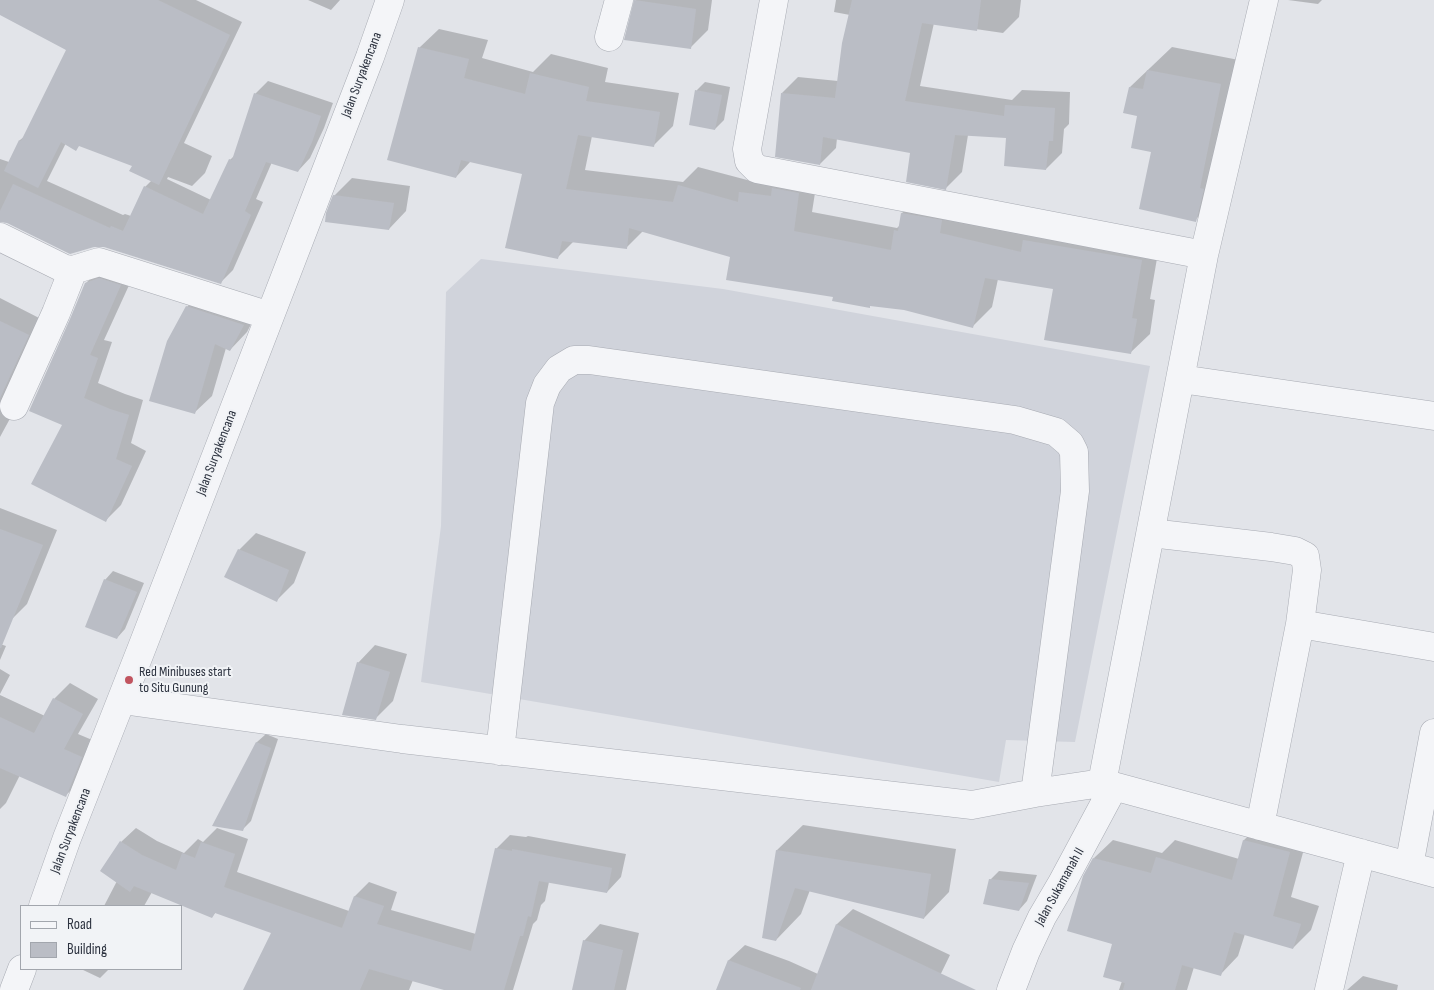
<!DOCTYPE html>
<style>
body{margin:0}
#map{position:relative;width:1434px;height:990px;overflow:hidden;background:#e2e4e9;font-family:"Sofia Sans Condensed",sans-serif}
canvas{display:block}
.legend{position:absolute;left:20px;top:905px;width:162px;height:65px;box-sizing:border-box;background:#f1f3f6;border:1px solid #a2a6ad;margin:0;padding:6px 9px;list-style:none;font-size:15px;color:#2c323f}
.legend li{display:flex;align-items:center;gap:10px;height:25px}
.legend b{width:25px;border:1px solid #a2a6ad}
</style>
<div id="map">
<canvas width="1434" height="990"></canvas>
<ul class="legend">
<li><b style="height:6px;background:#f4f5f8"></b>Road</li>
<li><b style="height:14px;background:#babdc5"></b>Building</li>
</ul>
</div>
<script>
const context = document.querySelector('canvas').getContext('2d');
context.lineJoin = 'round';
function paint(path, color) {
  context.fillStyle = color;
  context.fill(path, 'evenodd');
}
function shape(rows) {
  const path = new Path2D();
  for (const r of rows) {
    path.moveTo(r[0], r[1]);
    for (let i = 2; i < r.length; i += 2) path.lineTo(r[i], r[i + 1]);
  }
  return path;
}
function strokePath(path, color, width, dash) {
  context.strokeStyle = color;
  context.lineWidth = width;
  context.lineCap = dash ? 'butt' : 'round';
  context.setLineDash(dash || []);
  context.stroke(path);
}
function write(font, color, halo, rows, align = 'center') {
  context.font = font + ' "Sofia Sans Condensed",sans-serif';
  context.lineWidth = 4;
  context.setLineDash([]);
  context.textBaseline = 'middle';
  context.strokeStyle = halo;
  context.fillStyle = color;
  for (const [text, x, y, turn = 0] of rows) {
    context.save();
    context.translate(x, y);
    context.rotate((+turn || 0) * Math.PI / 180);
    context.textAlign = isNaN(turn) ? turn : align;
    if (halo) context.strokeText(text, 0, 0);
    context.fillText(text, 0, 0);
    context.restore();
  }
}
paint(shape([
 [481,259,723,289,1150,366,1075,742,1006,740,999,782,421,682,441,526,446,292]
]), '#d0d3db');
paint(shape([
 [0,0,196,0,242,22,184,143,212,156,205,173,192,186,168,177,167,179,211,200,230,160,234,156,255,94,268,81,333,103,324,128,310,158,298,171,272,162,256,199,263,202,233,270,220,283,104,246,0,220,0,159,9,162,20,140,25,136,170,105,0,14],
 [66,143,80,145,134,165,152,180,145,187,131,216,125,214,123,215,47,181],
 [308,0,340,0,331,10],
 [636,0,712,0,708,30,690,48,635,1],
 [836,0,1021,0,1019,17,1003,33,934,23,920,86,1012,100,1022,90,1070,92,1069,124,1064,129,1062,153,1046,169,1008,137,968,135,962,172,946,188,912,152,837,138,836,148,820,164,782,93,798,77,838,81,850,15,834,12],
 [1288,0,1322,0,1318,4],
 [439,29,488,40,482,58,533,72,551,54,608,68,605,82,679,93,673,126,654,145,592,136,585,170,683,182,698,167,751,181,760,173,818,174,812,212,897,228,900,225,902,213,922,194,1160,241,1150,299,1155,300,1150,334,1130,353,1054,288,998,279,992,307,972,327,904,309,835,296,731,256,643,231,626,248,574,241,557,258,524,173,471,161,456,177,419,48],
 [1172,47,1244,61,1219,197,1195,220,1152,151,1130,87],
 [705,82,730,87,724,120,715,129,690,124,697,90],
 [352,178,410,186,406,211,389,229,334,196],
 [101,268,136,270,104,340,112,342,98,383,125,394,143,400,131,443,146,451,121,505,106,520,64,424,86,283],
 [204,289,260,307,247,332,230,350,226,348,212,396,194,413,187,307],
 [0,298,43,320,19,402,0,437],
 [0,508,57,530,27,604,12,619,0,637],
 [256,533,306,552,294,583,277,600,239,550],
 [113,571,144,583,125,629,117,638,105,580],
 [0,644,6,646,0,660],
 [375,645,407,654,393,701,376,718,358,663],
 [0,669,10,675,0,694],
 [70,683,98,699,78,734,97,742,82,780,66,795,20,775,6,803,0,809,0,695,45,716,54,699],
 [266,734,278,739,251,821,242,830,214,825,257,742],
 [1263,822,1308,834,1291,897,1319,906,1311,930,1293,948,1245,934,1238,956,1220,975,1194,967,1187,990,1119,990,1122,981,1094,858,1113,840,1162,853,1175,840,1239,859,1244,840],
 [803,825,956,849,949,892,924,918,810,890,801,914,776,940,777,850],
 [136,828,157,841,184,853,198,839,203,842,217,828,248,839,237,872,349,911,355,896,369,882,397,892,391,910,476,934,496,849,510,835,526,837,528,836,626,854,621,877,607,892,549,882,545,901,541,905,537,920,533,924,513,990,448,990,413,980,409,990,245,990,273,932,216,912,212,917,152,892,144,906,104,906,117,881,121,842],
 [999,871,1037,875,1027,901,1019,910,990,880],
 [853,909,950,955,933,990,717,990,729,960,745,945,789,961,818,974,837,924],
 [600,924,639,933,626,990,573,990,584,941],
 [81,969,109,969,100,978],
 [1363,976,1398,985,1397,990,1347,990]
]), '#0003');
paint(shape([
 [0,0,158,0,230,35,159,185,129,171,132,166,79,146,76,151,61,142,38,188,4,171,19,140,21,141,66,50,0,15],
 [634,0,696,9,691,49,624,40],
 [852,0,981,0,977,31,922,23,905,101,1004,116,1005,105,1055,108,1053,141,1049,141,1046,170,1004,166,1006,138,955,135,946,190,906,182,910,153,823,137,820,165,775,157,781,93,835,98,842,43],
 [418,47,469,59,464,78,525,94,530,73,589,87,586,101,660,112,654,147,578,135,566,189,673,202,678,185,738,202,739,192,771,196,772,188,799,193,794,231,891,250,894,230,898,231,901,213,942,220,940,233,1021,252,1023,240,1142,260,1132,318,1137,319,1131,354,1044,340,1053,289,985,278,973,328,904,310,870,306,870,308,832,301,833,297,726,280,730,257,629,228,627,249,562,241,558,259,505,248,522,174,461,160,456,178,387,160],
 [1147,70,1221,84,1200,188,1204,189,1196,222,1139,209,1151,152,1131,148,1137,116,1123,113,1129,87,1143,89],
 [695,90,722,95,715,130,689,125],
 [254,93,321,116,312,142,298,172,266,162,245,211,251,215,221,284,104,247,94,247,70,254,7,223,0,222,0,211,13,184,110,228,111,226,123,231,144,186,203,214,229,159,232,160],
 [333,195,394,203,389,230,325,222,326,213],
 [99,278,121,285,90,355,98,358,84,398,110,409,129,415,116,459,132,466,106,522,31,484,62,425,29,411,70,319,85,283],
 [186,306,244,325,230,351,215,344,195,414,149,401,167,341],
 [0,321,29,335,0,398],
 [0,529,43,545,1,648,0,648],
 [238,549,289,570,277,602,224,577],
 [104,579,137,592,117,639,85,627],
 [357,662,390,672,376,720,342,715],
 [53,698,83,714,64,749,82,757,66,797,0,768,0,717,34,733],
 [256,742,271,748,243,831,212,826],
 [1243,840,1290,852,1273,916,1301,924,1293,949,1234,932,1221,976,1182,965,1175,990,1123,990,1125,983,1103,977,1112,944,1067,931,1083,876,1093,858,1151,873,1156,857,1232,880],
 [120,841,142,855,176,870,182,853,195,858,201,842,235,854,224,887,342,928,354,896,384,906,377,924,471,951,495,848,512,851,512,849,612,868,607,893,539,881,531,917,528,916,523,936,520,936,504,990,444,990,369,969,360,990,243,990,271,933,215,913,212,918,134,886,130,892,100,871],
 [776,850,931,874,924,919,795,888,776,941,762,938],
 [989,879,1029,883,1019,911,983,904],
 [836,924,976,990,811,990],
 [583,940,623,950,614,990,572,990],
 [728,960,801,988,800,990,716,990]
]), '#babdc5');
const minor = shape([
 [774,0,747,149,749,161,757,169,1204,255],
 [609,37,619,0],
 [0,237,65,269,73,270,99,262,270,316],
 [1181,379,1434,416],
 [14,406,56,313,73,270],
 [1151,533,1271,547,1295,551,1305,556,1307,570,1300,624,1260,826],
 [1300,624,1434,647],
 [122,700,402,739,972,805,1035,793,1102,783,1434,873],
 [500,751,540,403,547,385,559,369,574,360,589,360,1015,420,1056,432,1070,444,1074,452,1075,491,1035,793],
 [1102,783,1204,255,1264,0],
 [1409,866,1434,733],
 [43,906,67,838,141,650,370,57,390,0],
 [14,990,22,969],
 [1011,990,1026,951,1042,917,1062,883,1114,786],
 [1329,990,1361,853]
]);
strokePath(minor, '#a8abb3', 29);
strokePath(minor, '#f4f5f8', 28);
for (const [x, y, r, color] of [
 [129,680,5,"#c1545f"]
]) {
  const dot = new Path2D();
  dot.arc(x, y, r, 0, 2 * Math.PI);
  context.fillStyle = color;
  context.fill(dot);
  strokePath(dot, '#f1f3f6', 2);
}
write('14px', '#2c323f', '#f1f3f6', [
 ["Jalan Suryakencana",362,75,-69],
 ["Jalan Suryakencana",217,453,-69],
 ["Jalan Suryakencana",71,831,-69],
 ["Jalan Sukamanah II",1060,887,-61]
]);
write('14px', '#2c323f', '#f1f3f6', [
 ["Red Minibuses start",139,672],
 ["to Situ Gunung",139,688]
], 'left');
</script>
